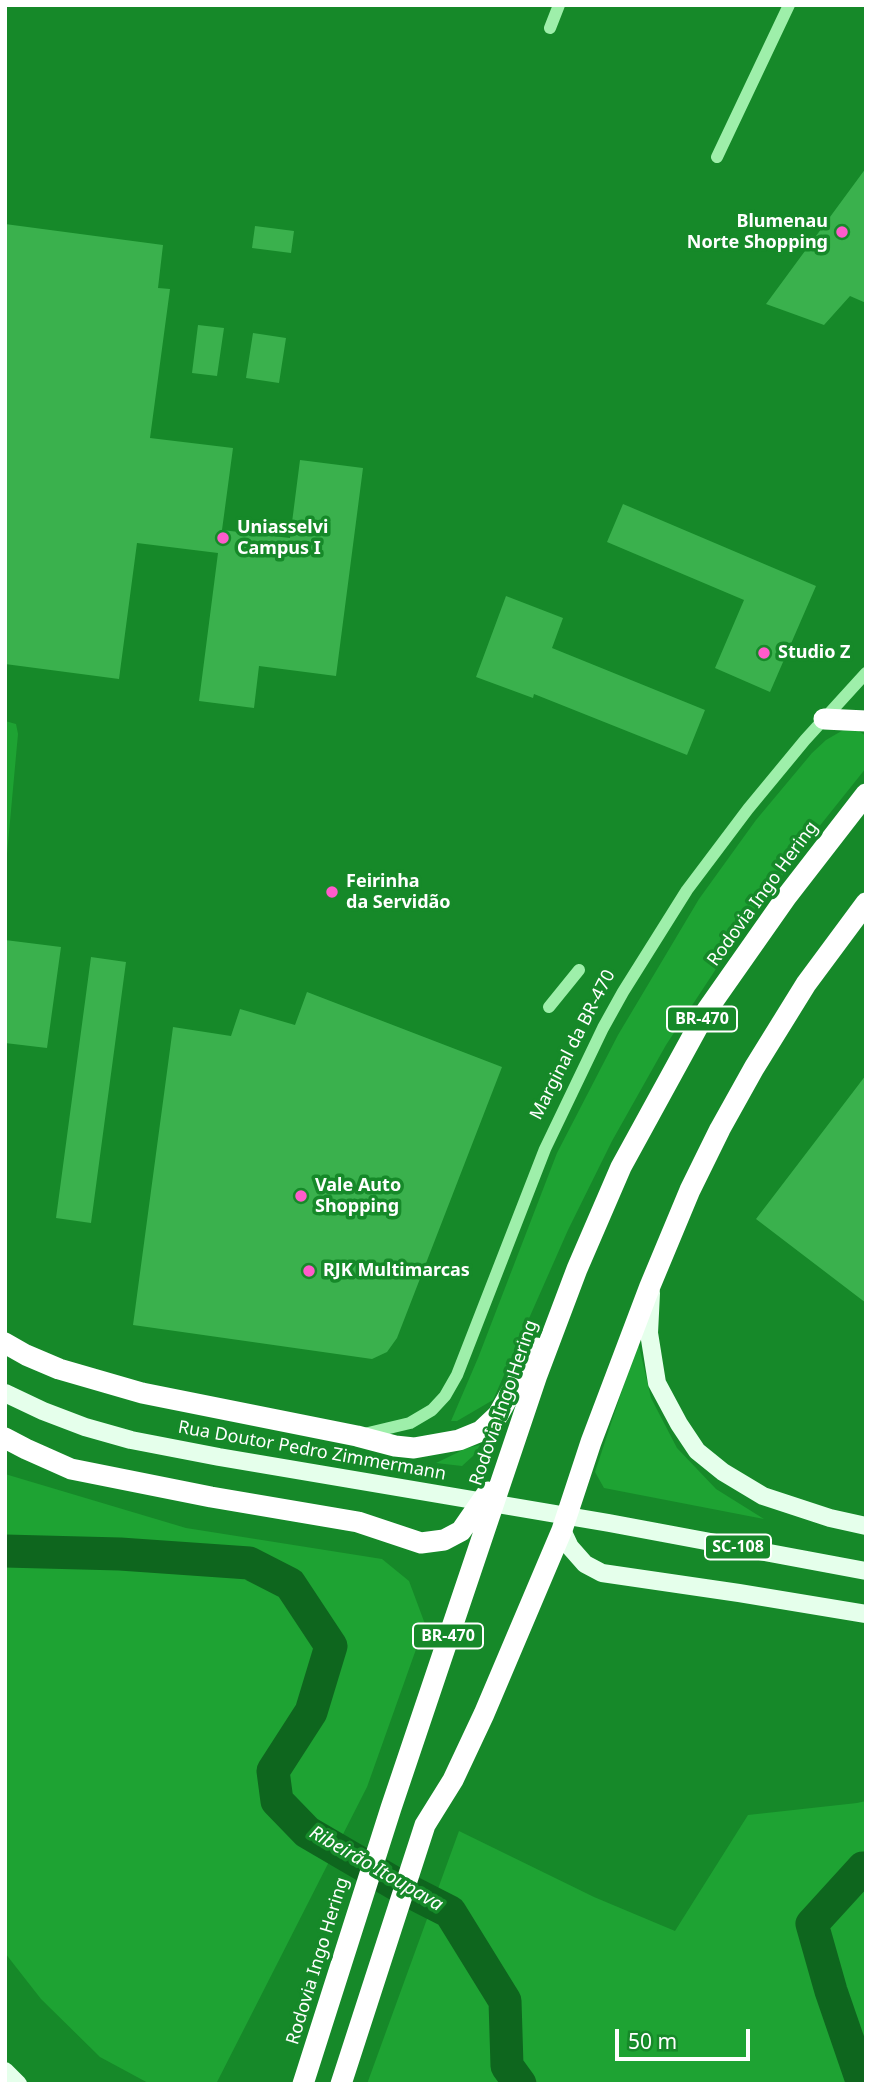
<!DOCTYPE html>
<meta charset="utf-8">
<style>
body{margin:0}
#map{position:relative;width:871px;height:2089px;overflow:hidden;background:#168929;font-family:"Noto Sans",sans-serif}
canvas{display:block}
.frame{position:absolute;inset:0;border:7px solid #fff;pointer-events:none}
.scale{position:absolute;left:615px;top:2029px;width:135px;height:32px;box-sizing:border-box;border:4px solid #fff;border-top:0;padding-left:9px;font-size:21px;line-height:24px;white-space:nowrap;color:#fff;-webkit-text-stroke:5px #168929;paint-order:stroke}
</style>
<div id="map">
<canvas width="871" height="2089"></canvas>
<div class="frame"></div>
<div class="scale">50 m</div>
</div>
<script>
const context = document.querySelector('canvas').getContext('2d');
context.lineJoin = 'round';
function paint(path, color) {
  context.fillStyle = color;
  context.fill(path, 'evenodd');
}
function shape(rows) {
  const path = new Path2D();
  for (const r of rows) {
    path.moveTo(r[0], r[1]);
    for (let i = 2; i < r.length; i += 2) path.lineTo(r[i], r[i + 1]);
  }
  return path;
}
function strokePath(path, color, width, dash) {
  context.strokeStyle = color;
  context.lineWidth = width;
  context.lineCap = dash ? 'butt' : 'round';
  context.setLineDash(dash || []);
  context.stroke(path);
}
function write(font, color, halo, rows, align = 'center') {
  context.font = font + ' "Noto Sans",sans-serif';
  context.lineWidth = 7;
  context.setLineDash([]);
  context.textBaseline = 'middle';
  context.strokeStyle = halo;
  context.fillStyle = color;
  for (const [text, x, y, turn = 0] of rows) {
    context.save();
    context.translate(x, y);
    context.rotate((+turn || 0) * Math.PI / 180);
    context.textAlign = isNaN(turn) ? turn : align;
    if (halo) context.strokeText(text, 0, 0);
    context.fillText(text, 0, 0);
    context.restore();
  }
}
paint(shape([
 [5,721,16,724,18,734,5,876],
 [845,729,856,729,866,736,866,768,810,838,737,937,666,1045,612,1141,568,1230,493,1400,457,1421,451,1421,478,1358,557,1153,618,1035,699,899,756,820,812,753,826,740],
 [638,1342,651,1398,677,1448,716,1489,764,1519,604,1488,595,1472],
 [480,1445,473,1456,462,1466,436,1463,467,1448],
 [5,1474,186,1528,382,1559,409,1581,425,1624,367,1787,216,2084,150,2084,100,2057,41,1999,5,1953],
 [866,1801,866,2084,367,2084,459,1831,594,1897,675,1931,748,1815,857,1803]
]), '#1ea333');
strokePath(shape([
 [5,1551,120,1554,249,1563,290,1584,331,1646,311,1712,273,1771,277,1801,307,1832,401,1887,450,1912,505,2001,507,2066,520,2084],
 [863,2084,831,1991,812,1924,863,1868,866,1868]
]), '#0e661e', 33);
paint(shape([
 [866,168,866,303,850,296,824,325,766,304],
 [5,224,163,245,158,288,170,289,150,438,233,448,222,530,290,538,300,460,363,468,336,676,259,666,254,708,199,701,218,553,137,543,119,679,5,664],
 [255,226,294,231,291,253,252,248],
 [198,325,224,328,217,376,192,373],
 [253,333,286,338,279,383,246,378],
 [623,504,816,586,770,692,715,668,744,600,607,542],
 [506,596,563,618,552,648,705,710,687,755,534,694,533,698,476,677],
 [5,940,61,947,47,1048,5,1043],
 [91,957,126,962,91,1223,56,1218],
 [307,992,502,1067,397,1338,387,1352,372,1359,133,1325,173,1027,231,1036,240,1009,295,1025],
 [866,1075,866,1303,756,1219]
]), '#3ab14d');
strokePath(shape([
 [550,28,559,5],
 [717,157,789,5],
 [549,1007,579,970],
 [364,1434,410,1423,432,1410,445,1396,457,1375,545,1149,603,1028,623,992,687,890,748,809,805,740,866,673]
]), '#9eefaa', 12);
strokePath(shape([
 [651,1293,649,1333,657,1383,679,1424,697,1451,723,1472,763,1496,830,1518,866,1526],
 [5,1393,43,1411,85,1427,131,1440,219,1457,609,1523,866,1571],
 [562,1530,570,1547,585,1564,602,1573,739,1593,866,1614],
 [5,2071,18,2084]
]), '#e5ffeb', 18);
strokePath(shape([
 [824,719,866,721],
 [5,1343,26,1355,59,1369,142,1393,357,1436,395,1446,414,1448,459,1440,481,1431,498,1415,536,1348],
 [5,1438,26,1449,71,1469,211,1497,358,1522,421,1543,444,1540,461,1531,488,1492],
 [303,2084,391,1808,537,1375,577,1269,621,1167,707,1010,787,896,866,794],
 [341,2084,425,1825,453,1780,484,1714,562,1530,591,1442,650,1286,690,1190,720,1129,754,1068,806,984,866,903]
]), '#fff', 21);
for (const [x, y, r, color] of [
 [842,232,7,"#ff5bcb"],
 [223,538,7,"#ff5bcb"],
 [764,653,7,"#ff5bcb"],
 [332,892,7,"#ff5bcb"],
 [301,1196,7,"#ff5bcb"],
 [309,1271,7,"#ff5bcb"]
]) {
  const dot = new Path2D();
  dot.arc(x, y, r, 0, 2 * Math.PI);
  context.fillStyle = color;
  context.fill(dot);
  strokePath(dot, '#168929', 2.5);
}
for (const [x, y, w] of [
 [702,1019,70],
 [738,1547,66],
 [448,1636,70]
]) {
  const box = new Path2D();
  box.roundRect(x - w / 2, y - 12.5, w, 25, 5);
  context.fillStyle = '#168929';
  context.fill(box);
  strokePath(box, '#fff', 2);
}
write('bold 16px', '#fff', null, [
 ["BR-470",702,1019],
 ["SC-108",738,1547],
 ["BR-470",448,1636]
]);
write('bold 18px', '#fff', '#168929', [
 ["Blumenau",828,222,"right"],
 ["Norte Shopping",828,243,"right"],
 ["Uniasselvi",237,528],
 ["Campus I",237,549],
 ["Studio Z",778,653],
 ["Feirinha",346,882],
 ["da Servidão",346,903],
 ["Vale Auto",315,1186],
 ["Shopping",315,1207],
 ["RJK Multimarcas",323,1271]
], 'left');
write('18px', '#fff', '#168929', [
 ["Rodovia Ingo Hering",763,894,-54],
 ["Marginal da BR-470",573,1045,-63],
 ["Rodovia Ingo Hering",504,1403,-71],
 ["Rua Doutor Pedro Zimmermann",312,1451,10],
 ["Rodovia Ingo Hering",318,1961,-73]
]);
write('italic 19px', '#fff', '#168929', [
 ["Ribeirão Itoupava",376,1869,30]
]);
</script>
